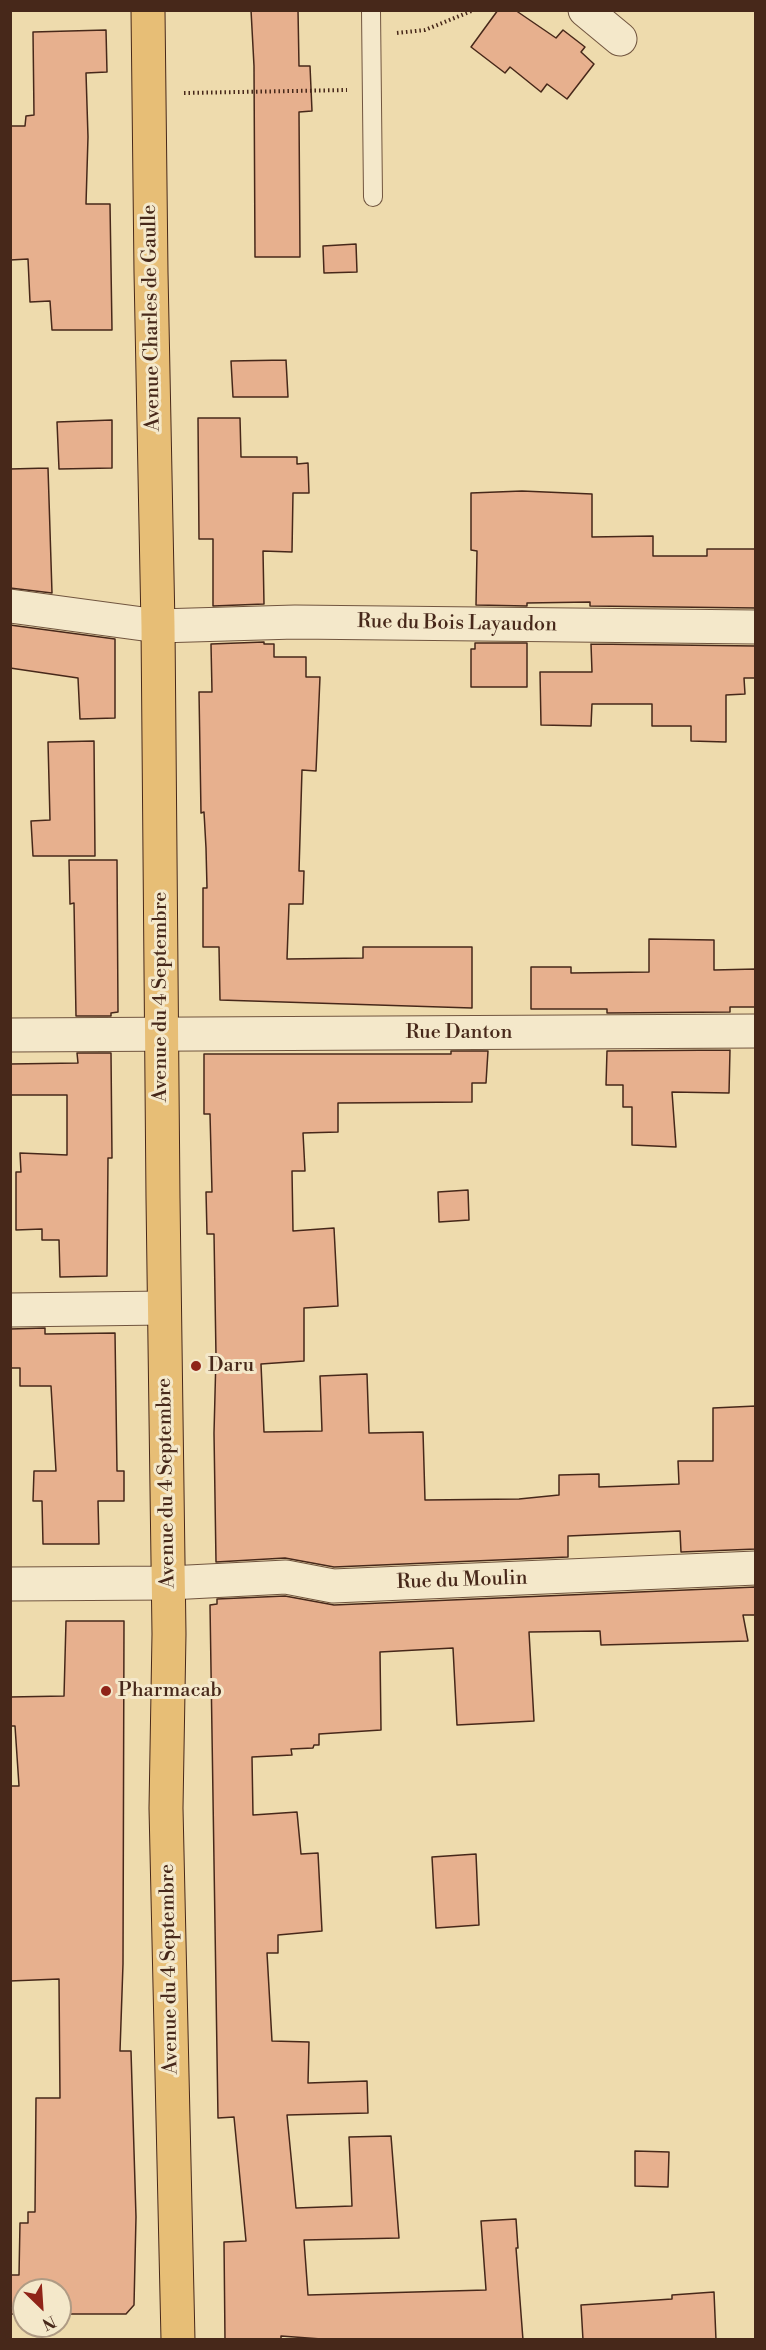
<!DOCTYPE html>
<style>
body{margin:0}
#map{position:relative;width:766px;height:2350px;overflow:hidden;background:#eedbad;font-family:"Libre Bodoni",serif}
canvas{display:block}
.frame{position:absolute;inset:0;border:12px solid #47281a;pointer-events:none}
.north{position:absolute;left:12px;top:2278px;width:60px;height:60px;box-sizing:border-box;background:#f4e8ca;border:2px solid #af9b84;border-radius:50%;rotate:155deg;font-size:16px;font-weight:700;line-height:24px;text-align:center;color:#47281a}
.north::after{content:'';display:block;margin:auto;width:21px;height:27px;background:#8f2418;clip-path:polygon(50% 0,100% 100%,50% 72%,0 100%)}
</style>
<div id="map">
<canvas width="766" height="2350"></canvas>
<div class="frame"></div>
<div class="north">N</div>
</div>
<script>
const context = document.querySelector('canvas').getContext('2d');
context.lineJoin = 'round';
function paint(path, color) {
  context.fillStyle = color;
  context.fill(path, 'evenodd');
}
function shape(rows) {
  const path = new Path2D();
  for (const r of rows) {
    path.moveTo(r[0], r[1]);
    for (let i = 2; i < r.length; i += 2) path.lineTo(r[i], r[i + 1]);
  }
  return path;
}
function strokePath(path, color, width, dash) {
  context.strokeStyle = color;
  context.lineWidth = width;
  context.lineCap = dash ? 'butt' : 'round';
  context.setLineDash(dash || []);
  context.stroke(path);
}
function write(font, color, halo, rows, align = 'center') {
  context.font = font + ' "Libre Bodoni",serif';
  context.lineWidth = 6;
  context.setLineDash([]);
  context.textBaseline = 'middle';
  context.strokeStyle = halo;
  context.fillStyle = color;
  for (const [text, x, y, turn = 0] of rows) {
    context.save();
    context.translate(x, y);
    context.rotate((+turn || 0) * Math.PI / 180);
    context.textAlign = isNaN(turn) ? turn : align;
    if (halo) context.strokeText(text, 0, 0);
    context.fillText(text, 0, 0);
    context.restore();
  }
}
const building = shape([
 [251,10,298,10,299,66,310,66,312,111,299,112,300,257,255,257,254,66,251,10],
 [498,10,515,10,556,38,563,30,585,47,581,52,594,64,567,99,547,84,541,92,510,67,505,73,471,47,498,10],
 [106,30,107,72,86,73,88,137,86,204,110,204,112,330,52,330,50,301,30,302,28,259,10,260,10,126,25,126,26,116,34,115,33,32,106,30],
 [356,244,357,272,324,273,323,246,356,244],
 [286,360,288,397,233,397,231,361,286,360],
 [198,418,240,418,241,457,297,457,297,464,308,463,309,493,293,493,292,552,263,551,264,604,213,606,213,539,199,539,198,418],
 [112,420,112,468,59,469,57,422,112,420],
 [48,468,52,593,10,588,10,469,48,468],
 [522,491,592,494,592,537,653,536,653,556,707,556,707,549,756,549,756,608,590,606,590,602,527,603,527,606,476,605,477,551,471,550,471,493,522,491],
 [10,625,115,639,115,718,80,719,78,678,10,668,10,625],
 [264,642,264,644,274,644,274,657,306,657,306,677,320,677,316,771,302,770,299,871,304,871,303,904,289,904,287,959,363,958,363,947,472,947,472,1008,220,1000,219,947,203,947,203,888,207,888,206,848,204,812,201,813,199,692,212,692,211,644,264,642],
 [475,643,527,643,527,687,471,687,471,649,475,649,475,643],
 [591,644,756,646,756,678,744,678,745,694,726,695,726,742,691,741,691,726,652,726,652,704,592,704,591,726,541,725,540,672,592,672,591,644],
 [94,741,95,856,33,856,31,821,50,820,48,742,94,741],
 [69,860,117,860,118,1012,111,1013,111,1016,76,1016,74,903,70,904,69,860],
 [649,939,714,940,714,970,756,969,756,1007,730,1007,730,1012,607,1013,607,1009,531,1009,531,967,571,967,571,973,649,972,649,939],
 [730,1050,729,1093,672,1092,676,1147,632,1145,632,1107,623,1107,623,1085,606,1085,607,1051,730,1050],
 [451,1051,488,1051,486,1083,472,1083,472,1102,338,1103,338,1132,303,1133,305,1171,292,1171,293,1231,334,1228,338,1306,304,1308,304,1361,261,1364,264,1432,322,1431,320,1376,367,1374,369,1433,423,1432,425,1500,519,1499,559,1495,559,1475,599,1474,599,1487,679,1484,678,1461,713,1461,713,1408,756,1406,756,1549,681,1552,680,1531,568,1536,568,1557,334,1567,285,1558,216,1562,214,1433,216,1356,214,1234,207,1234,206,1192,212,1192,210,1114,204,1114,204,1054,451,1054,451,1051],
 [77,1053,111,1053,112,1158,108,1158,107,1276,60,1277,59,1240,42,1240,42,1229,16,1230,16,1172,21,1172,20,1153,67,1155,67,1095,10,1095,10,1064,78,1063,77,1053],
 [468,1190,469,1220,439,1222,438,1192,468,1190],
 [45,1328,45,1334,115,1333,117,1471,124,1471,124,1501,98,1501,99,1544,43,1544,42,1501,33,1501,34,1471,56,1471,51,1386,20,1386,20,1368,10,1368,10,1329,45,1328],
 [756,1587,756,1615,743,1615,748,1641,601,1645,600,1631,529,1632,534,1721,457,1725,453,1648,380,1652,381,1730,319,1734,319,1745,314,1745,313,1748,291,1749,292,1755,252,1757,253,1815,297,1812,301,1854,318,1853,322,1931,278,1935,278,1953,267,1953,272,2041,309,2042,308,2083,367,2081,368,2113,287,2115,296,2208,352,2206,349,2137,391,2136,399,2238,304,2240,308,2295,486,2290,481,2221,516,2219,518,2248,516,2248,523,2340,335,2340,281,2336,281,2340,225,2340,224,2242,246,2241,234,2117,218,2118,210,1605,217,1604,217,1599,285,1596,334,1605,756,1587],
 [66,1621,124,1621,123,1964,120,2051,131,2051,136,2217,134,2305,126,2314,60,2314,60,2290,24,2290,24,2314,10,2314,10,2275,19,2275,20,2223,28,2223,28,2212,35,2212,36,2098,60,2098,59,1979,10,1981,10,1786,19,1786,15,1726,10,1726,10,1697,64,1696,66,1621],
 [476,1854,479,1925,436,1928,432,1857,476,1854],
 [635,2151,669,2152,668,2187,635,2186,635,2151],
 [714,2292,716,2340,583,2340,581,2305,672,2299,672,2295,714,2292]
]);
paint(building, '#e7b08e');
strokePath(building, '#47281a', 1.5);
const service = shape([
 [371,10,373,197]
]);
const minor = shape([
 [585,10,620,39],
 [10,606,158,626,295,622,756,627],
 [10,1035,756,1031],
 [10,1310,164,1308],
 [10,1584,169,1583,286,1577,333,1586,756,1568]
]);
const primary = shape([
 [148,10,151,272,158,626,163,1198,169,1634,166,1808,178,2340]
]);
strokePath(service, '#71553f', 20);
strokePath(minor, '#71553f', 35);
strokePath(primary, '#47281a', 35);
strokePath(shape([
 [397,33,425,30,474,10],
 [184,93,347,90]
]), '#47281a', 4, [1.5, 3]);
strokePath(service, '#f4e8ca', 18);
strokePath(minor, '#f4e8ca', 33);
strokePath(primary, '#e7be76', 33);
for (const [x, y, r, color] of [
 [196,1366,6,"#8f2418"],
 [106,1691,6,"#8f2418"]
]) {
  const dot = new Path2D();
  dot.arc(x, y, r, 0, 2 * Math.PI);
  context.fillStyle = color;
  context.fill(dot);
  strokePath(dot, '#f4e8ca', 2);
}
write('20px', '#47281a', '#f4e8ca', [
 ["Avenue Charles de Gaulle",152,318,-91],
 ["Rue du Bois Layaudon",457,624,1],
 ["Avenue du 4 Septembre",161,997,-90],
 ["Rue Danton",459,1033],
 ["Avenue du 4 Septembre",167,1483,-91],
 ["Rue du Moulin",462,1581,-2],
 ["Avenue du 4 Septembre",170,1969,-91]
]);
write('20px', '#47281a', '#f4e8ca', [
 ["Daru",208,1366],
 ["Pharmacab",118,1691]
], 'left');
</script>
